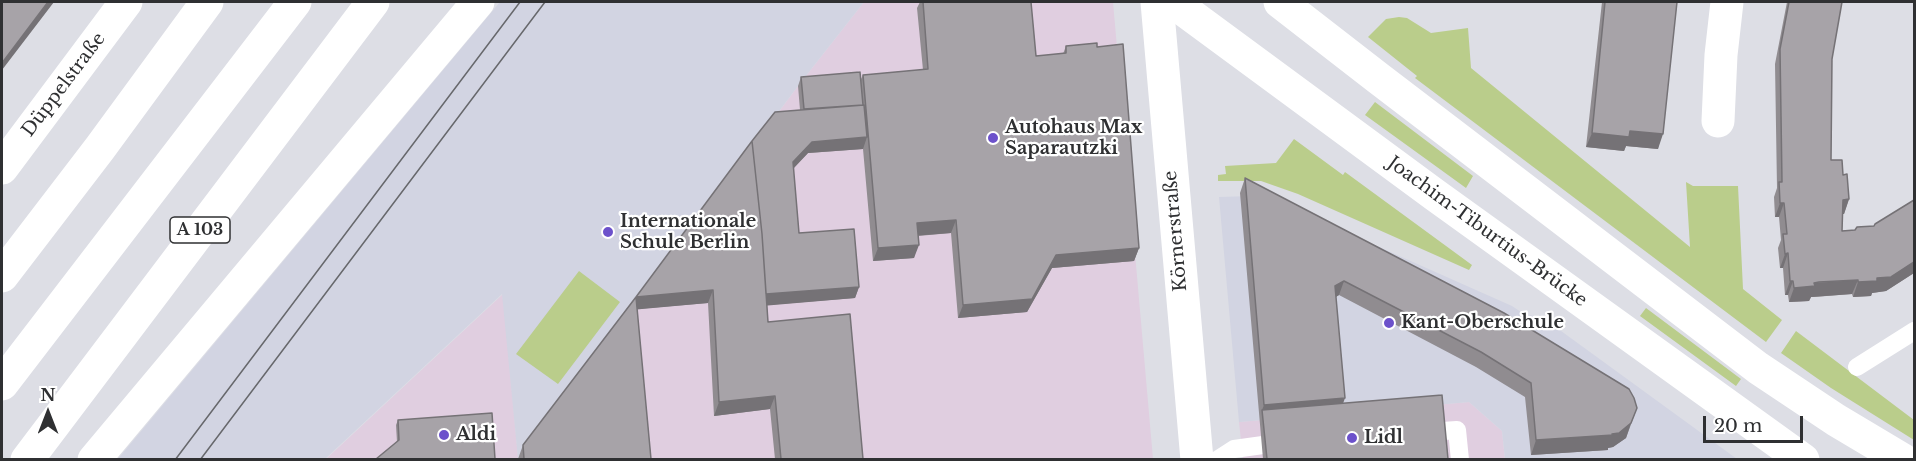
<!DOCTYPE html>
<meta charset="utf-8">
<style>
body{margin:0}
#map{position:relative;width:1916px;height:461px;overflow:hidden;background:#dddee5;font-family:"Libre Baskerville",serif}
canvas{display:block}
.frame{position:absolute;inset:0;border:3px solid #2f3032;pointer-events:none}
.north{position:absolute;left:18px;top:383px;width:60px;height:60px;-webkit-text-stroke:4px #fff;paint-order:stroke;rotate:0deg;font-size:16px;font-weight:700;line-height:24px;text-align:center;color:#2f3032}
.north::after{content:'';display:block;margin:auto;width:21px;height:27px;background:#2f3032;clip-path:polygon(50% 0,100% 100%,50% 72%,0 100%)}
.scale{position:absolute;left:1703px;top:416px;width:100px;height:27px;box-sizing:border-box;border:3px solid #2f3032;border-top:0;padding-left:8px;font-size:18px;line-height:21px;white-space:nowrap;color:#2f3032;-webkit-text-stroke:4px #fff;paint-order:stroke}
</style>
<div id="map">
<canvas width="1916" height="461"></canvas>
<div class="frame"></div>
<div class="north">N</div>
<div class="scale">20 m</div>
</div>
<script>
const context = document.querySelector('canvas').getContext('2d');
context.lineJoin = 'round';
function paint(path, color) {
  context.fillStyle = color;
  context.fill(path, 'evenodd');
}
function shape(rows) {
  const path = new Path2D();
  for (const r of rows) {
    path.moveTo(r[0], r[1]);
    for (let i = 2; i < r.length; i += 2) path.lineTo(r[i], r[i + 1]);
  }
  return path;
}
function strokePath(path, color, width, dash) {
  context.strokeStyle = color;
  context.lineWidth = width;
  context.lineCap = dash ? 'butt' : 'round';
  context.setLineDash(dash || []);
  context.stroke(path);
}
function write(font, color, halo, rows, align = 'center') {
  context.font = font + ' "Libre Baskerville",serif';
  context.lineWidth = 4.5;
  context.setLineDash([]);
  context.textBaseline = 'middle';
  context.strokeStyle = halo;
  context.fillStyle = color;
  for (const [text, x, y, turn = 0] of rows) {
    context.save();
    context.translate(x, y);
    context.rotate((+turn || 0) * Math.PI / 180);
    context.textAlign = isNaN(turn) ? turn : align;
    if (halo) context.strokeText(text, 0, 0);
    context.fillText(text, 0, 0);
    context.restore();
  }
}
paint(shape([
 [864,2,1113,2,1153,459,325,460,503,294,518,457,631,310,798,86],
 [1469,402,1502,431,1505,459,1243,459,1239,422]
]), '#e0cee0');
paint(shape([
 [500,2,864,2,798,86,518,459,502,294,325,459,117,460],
 [1253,196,1280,203,1512,306,1524,314,1539,317,1557,328,1737,459,1505,459,1502,431,1469,402,1239,422,1219,197]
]), '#d2d4e2');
paint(shape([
 [1399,17,1407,18,1431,33,1468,28,1471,68,1690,247,1686,182,1693,186,1738,186,1743,289,1782,320,1766,342,1415,78,1417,76,1368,37,1386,19],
 [1375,102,1473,176,1466,188,1365,115],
 [1294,139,1343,175,1345,172,1472,265,1469,270,1298,194,1261,181,1218,181,1218,175,1226,174,1225,166,1276,163],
 [579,271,620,302,558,384,516,354],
 [1646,308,1741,379,1736,386,1640,316],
 [1796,331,1914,420,1914,440,1831,388,1781,353]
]), '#bacd8b');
strokePath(shape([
 [1857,367,1914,331],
 [1442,431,1457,430,1460,460],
 [1217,460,1234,449,1263,445]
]), '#fff', 18);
strokePath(shape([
 [1157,2,1197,460],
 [1718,121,1721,55,1727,2],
 [2,168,126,2]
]), '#fff', 33);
strokePath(shape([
 [1173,2,1435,195,1803,460],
 [1280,2,1378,78,1758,368,1836,420,1903,460]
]), '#fff', 33);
strokePath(shape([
 [2,276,100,148,207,2],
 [2,384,295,2],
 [27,460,373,2],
 [94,460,478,2]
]), '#fff', 33);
strokePath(shape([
 [175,460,520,2],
 [200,460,545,2]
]), '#67686c', 1.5);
paint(shape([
 [920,2,1031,2,1036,56,1063,54,1066,46,1139,248,1134,261,1052,268,1027,312,958,318,951,233,918,236,914,258,873,261,863,149,808,153,793,169,799,233,859,287,855,298,767,305,768,322,863,459,775,459,770,409,714,416,708,303,637,309,651,459,518,459,523,445,800,110,798,86,801,77,861,79,863,75,923,70,917,8],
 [1602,2,1677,2,1658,149,1626,146,1624,151,1586,147],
 [1787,2,1842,2,1832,59,1831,160,1843,175,1849,199,1844,214,1843,214,1842,231,1855,230,1874,226,1914,200,1914,273,1886,291,1872,293,1871,296,1853,297,1852,294,1814,297,1811,297,1809,301,1789,302,1788,295,1785,295,1783,268,1780,268,1778,248,1781,240,1779,217,1775,217,1774,197,1777,188,1775,64],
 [1245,178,1637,408,1626,438,1613,447,1608,448,1608,450,1531,455,1525,397,1476,367,1339,295,1336,297,1343,403,1448,459,1263,459,1240,193],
 [398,420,495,459,397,442,396,425]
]), '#908c90');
paint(shape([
 [48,2,54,2,2,70,2,63],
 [1630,131,1663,134,1658,149,1626,146,1624,151,1586,147,1592,133],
 [867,137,863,149,808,153,788,174,793,162,812,142],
 [1849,199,1844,214,1838,214,1843,200],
 [1780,203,1784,203,1779,217,1775,217],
 [956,220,951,233,912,236,917,223],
 [919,245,914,258,873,261,878,248],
 [1139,248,1134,261,1052,268,1027,312,958,318,963,305,1056,255],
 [1788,253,1783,268,1780,268,1785,254],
 [1914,262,1914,273,1886,291,1872,293,1871,296,1853,297,1858,282,1877,278],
 [1858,280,1852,294,1811,297,1809,301,1789,302,1794,288,1814,283],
 [1344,281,1339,295,1329,301,1335,286],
 [1790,281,1793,281,1788,295,1785,295],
 [859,287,855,298,762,306,766,294],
 [713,290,708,303,631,310,636,297],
 [775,396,770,409,714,416,719,402],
 [1345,398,1340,412,1262,410,1264,405],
 [1631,423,1626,438,1613,447,1608,448,1608,450,1531,455,1536,440,1612,434]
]), '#757276');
const building = shape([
 [2,2,48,2,2,63,2,2],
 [923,2,1031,2,1036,56,1066,53,1066,46,1097,43,1097,47,1123,44,1139,248,1056,255,1032,299,963,305,956,220,917,223,919,245,878,248,863,75,928,69,923,2],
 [1605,2,1677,2,1663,134,1630,131,1629,137,1592,133,1605,2],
 [1789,2,1842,2,1832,59,1831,160,1842,160,1843,175,1847,174,1849,199,1843,200,1842,231,1855,230,1857,227,1874,226,1875,224,1914,200,1914,262,1891,277,1877,278,1877,281,1858,282,1858,280,1819,282,1814,283,1815,286,1794,288,1793,281,1790,281,1788,253,1785,254,1783,234,1787,234,1784,203,1780,203,1779,182,1782,182,1780,49,1789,2],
 [860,72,863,105,804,109,801,77,860,72],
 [864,105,867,137,812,142,793,162,799,233,854,229,859,287,766,294,762,234,752,141,775,112,864,105],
 [752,141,762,234,768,322,850,314,863,459,781,459,775,396,719,402,713,290,636,297,752,141],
 [1245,178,1504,313,1629,389,1634,398,1637,408,1631,423,1619,433,1612,434,1613,435,1536,440,1531,383,1481,352,1344,281,1335,286,1345,398,1264,405,1245,178],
 [636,297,651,459,524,459,523,445,636,297],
 [1442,395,1448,459,1267,459,1262,410,1442,395],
 [492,413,495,459,376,459,399,440,398,420,492,413]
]);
paint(building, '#a7a3a8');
strokePath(building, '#757276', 1.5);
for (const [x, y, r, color] of [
 [993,138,6,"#6c51cb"],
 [608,232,6,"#6c51cb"],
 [1389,323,6,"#6c51cb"],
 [444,435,6,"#6c51cb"],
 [1352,438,6,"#6c51cb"]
]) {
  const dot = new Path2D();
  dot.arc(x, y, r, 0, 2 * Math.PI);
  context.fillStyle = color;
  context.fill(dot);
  strokePath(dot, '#fff', 2);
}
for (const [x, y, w] of [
 [200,230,60]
]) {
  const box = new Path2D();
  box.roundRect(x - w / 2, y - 13, w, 26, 4.5);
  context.fillStyle = '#fff';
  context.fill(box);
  strokePath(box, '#2f3032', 1.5);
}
write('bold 16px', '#2f3032', null, [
 ["A 103",200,230]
]);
write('18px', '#2f3032', '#fff', [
 ["Düppelstraße",64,85,-53],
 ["Körnerstraße",1176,231,-95],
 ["Joachim-Tiburtius-Brücke",1487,232,36]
]);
write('bold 18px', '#2f3032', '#fff', [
 ["Autohaus Max",1005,128],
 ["Saparautzki",1005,149],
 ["Internationale",620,222],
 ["Schule Berlin",620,243],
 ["Kant-Oberschule",1401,323],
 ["Aldi",456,435],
 ["Lidl",1364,438]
], 'left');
</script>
